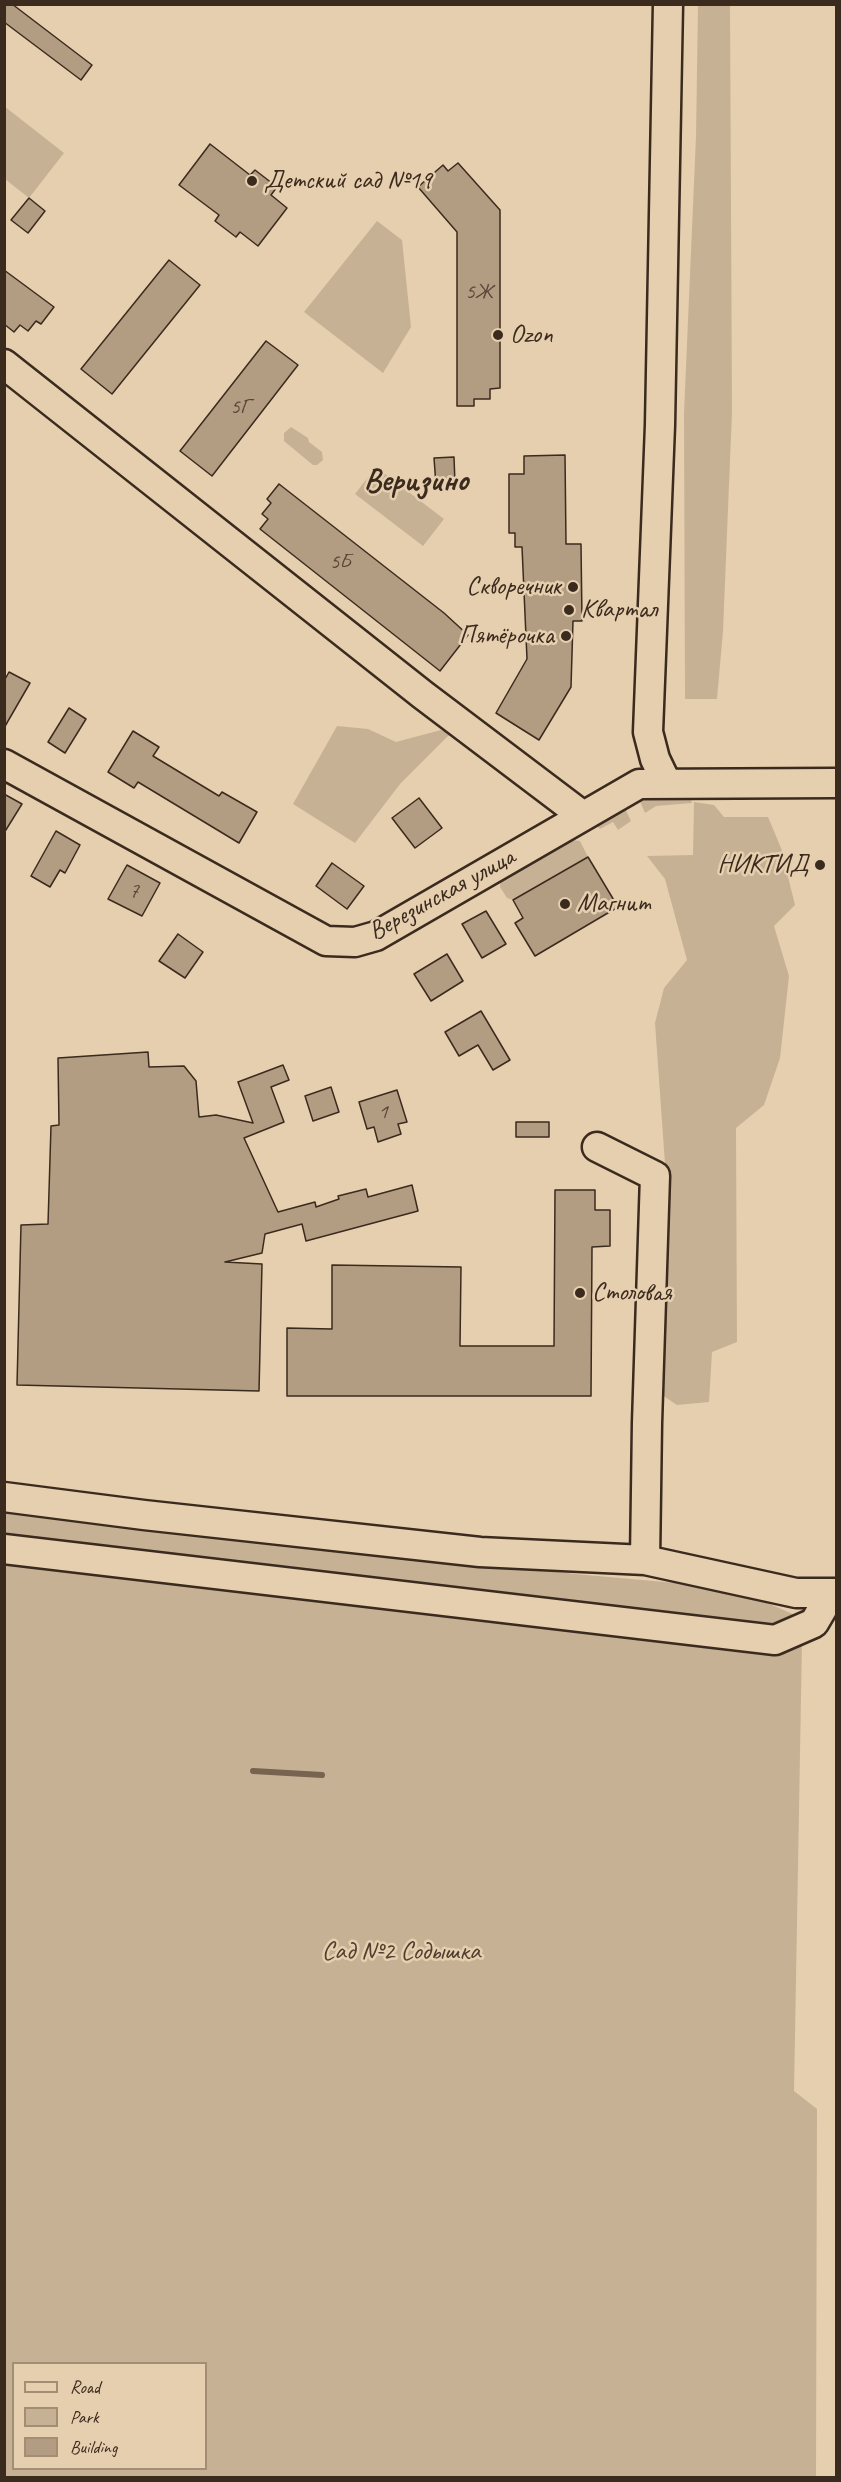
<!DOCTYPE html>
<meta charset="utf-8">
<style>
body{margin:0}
#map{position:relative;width:841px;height:2482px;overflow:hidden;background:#e6cfaf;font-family:Caveat,sans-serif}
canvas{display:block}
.frame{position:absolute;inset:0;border:6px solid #3b2a1e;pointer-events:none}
.legend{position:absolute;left:12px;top:2362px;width:195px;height:108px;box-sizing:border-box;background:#e6cfaf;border:2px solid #a28d75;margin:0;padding:8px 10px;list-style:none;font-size:18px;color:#3b2a1e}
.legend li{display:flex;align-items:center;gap:12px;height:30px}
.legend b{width:30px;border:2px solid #a28d75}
</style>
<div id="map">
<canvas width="841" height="2482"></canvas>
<div class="frame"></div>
<ul class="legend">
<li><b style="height:8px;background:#e6cfaf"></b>Road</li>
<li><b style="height:16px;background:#c7b195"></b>Park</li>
<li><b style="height:16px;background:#b29c82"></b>Building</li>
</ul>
</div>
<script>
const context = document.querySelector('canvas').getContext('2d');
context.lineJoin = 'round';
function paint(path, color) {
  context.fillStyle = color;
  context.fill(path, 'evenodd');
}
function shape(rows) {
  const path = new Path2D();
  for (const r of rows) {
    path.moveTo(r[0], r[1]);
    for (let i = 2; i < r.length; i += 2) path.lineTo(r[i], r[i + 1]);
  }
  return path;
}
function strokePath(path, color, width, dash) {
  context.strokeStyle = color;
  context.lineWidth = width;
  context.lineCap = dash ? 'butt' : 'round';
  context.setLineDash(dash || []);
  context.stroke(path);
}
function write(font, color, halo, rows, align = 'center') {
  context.font = font + ' Caveat,sans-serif';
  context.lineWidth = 5;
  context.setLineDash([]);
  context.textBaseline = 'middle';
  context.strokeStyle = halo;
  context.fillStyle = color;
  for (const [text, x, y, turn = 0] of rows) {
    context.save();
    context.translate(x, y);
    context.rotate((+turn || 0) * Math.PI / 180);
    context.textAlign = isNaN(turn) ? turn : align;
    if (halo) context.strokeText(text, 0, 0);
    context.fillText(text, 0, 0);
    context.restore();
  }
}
paint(shape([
 [698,5,730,5,732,412,723,631,717,699,685,699,684,413,696,136],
 [4,106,64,153,29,198,5,179],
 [377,221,402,240,411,327,383,373,304,312],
 [291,427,308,438,309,442,322,452,323,460,317,465,313,465,284,441,284,433],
 [376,467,444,519,423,546,355,494],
 [337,726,368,729,396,742,441,730,450,734,400,784,355,843,293,804],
 [690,796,692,803,656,806,645,813,639,799],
 [694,802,714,805,724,817,768,817,781,848,795,905,774,926,789,976,780,1058,764,1105,736,1128,737,1342,712,1352,709,1402,677,1405,662,1395,666,1178,655,1023,664,988,687,960,665,879,647,856,693,855],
 [623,804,631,821,618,830,613,822,600,829,596,825,593,821],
 [564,839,580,841,588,857,513,900,507,898,500,887,501,876],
 [5,1504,575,1574,733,1588,795,1615,802,1641,794,2091,817,2109,816,2477,5,2478],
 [14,2364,206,2364,206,2468,14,2468]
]), '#c7b195');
strokePath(shape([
 [253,1771,322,1775]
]), '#766451', 6);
const building = shape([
 [4,4,12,4,92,65,81,80,4,22,4,4],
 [210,144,250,175,255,170,277,187,271,195,287,208,258,246,240,232,236,237,215,221,219,215,179,185,210,144],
 [458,163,500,210,500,388,490,389,490,399,474,399,474,406,457,406,457,232,418,187,443,165,448,171,458,163],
 [29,198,45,211,28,233,11,220,29,198],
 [169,260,200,285,112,394,81,369,169,260],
 [4,270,54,307,41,324,36,321,28,331,20,325,14,332,4,324,4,270],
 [266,341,298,365,212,476,180,451,266,341],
 [565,455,566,544,581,544,582,621,573,621,571,687,539,740,496,713,527,659,522,547,515,547,515,533,509,533,509,474,524,474,524,456,565,455],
 [454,457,455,484,436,485,434,458,454,457],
 [279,484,444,613,468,635,440,671,260,529,268,519,262,514,271,503,267,499,279,484],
 [9,672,30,683,4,728,4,681,9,672],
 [69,708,86,719,65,753,48,742,69,708],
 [133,731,159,747,153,756,219,796,222,792,257,812,239,843,138,782,134,788,108,772,133,731],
 [4,794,22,804,4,833,4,794],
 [419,798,442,828,415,848,392,818,419,798],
 [56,831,80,845,65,873,60,870,50,887,31,876,56,831],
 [588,857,618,907,535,956,515,923,523,918,513,900,588,857],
 [332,863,364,886,347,909,316,886,332,863],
 [127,865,160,883,142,916,108,899,127,865],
 [486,911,506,944,482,958,462,924,486,911],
 [178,934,203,952,185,978,159,961,178,934],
 [447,954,463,981,431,1001,414,974,447,954],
 [481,1011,510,1060,493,1070,478,1045,459,1056,445,1032,481,1011],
 [148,1052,149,1067,184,1066,196,1081,199,1117,216,1115,253,1123,238,1082,283,1065,289,1080,271,1087,284,1122,244,1138,278,1212,315,1202,316,1207,339,1199,338,1196,366,1189,368,1197,412,1185,418,1211,306,1241,302,1224,265,1234,262,1253,225,1262,262,1264,259,1391,17,1385,21,1225,48,1224,51,1126,59,1125,58,1058,148,1052],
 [331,1087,339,1112,313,1121,305,1096,331,1087],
 [397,1090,407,1122,398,1124,401,1134,378,1142,374,1127,367,1129,359,1102,397,1090],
 [516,1122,549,1122,549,1137,516,1137,516,1122],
 [555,1190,595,1190,595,1210,610,1210,610,1246,592,1247,591,1396,287,1396,287,1328,332,1329,332,1265,461,1267,460,1346,554,1346,555,1190]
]);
paint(building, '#b29c82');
strokePath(building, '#3b2a1e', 1.5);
const minor = shape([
 [4,364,423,695,583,816],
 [4,764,326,941,355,942,376,936,639,784,836,783],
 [667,784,655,759,648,732,660,425,668,4],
 [597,1147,655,1176,647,1423,645,1560],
 [4,1497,144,1515,480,1552,645,1560,796,1593,836,1593],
 [4,1549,775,1640,814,1623,831,1594]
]);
strokePath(minor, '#3b2a1e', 33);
strokePath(minor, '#e6cfaf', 28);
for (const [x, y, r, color] of [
 [252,181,6,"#3b2a1e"],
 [498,335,6,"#3b2a1e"],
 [573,587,6,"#3b2a1e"],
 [569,610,6,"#3b2a1e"],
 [566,636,6,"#3b2a1e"],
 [820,865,6,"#3b2a1e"],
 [565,904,6,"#3b2a1e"],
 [580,1293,6,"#3b2a1e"]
]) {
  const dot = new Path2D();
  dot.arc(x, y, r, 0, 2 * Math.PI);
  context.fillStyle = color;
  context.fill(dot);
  strokePath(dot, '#e6cfaf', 2);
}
write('22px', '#594637', null, [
 ["5Ж",479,292],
 ["5Г",240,407],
 ["5Б",340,562],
 ["7",134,891],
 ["1",383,1112]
]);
write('26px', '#3b2a1e', '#e6cfaf', [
 ["Детский сад №19",264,181],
 ["Ozon",510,335],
 ["Скворечник",561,587,"right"],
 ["Квартал",581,610],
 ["Пятёрочка",554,636,"right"],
 ["НИКТИД",808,865,"right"],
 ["Магнит",577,904],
 ["Столовая",592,1293]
], 'left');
write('26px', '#3b2a1e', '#e6cfaf', [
 ["Верезинская улица",442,895,-29]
]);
write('26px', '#503e30', '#e6cfaf', [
 ["Сад №2 Содышка",401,1952]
]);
write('bold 32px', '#3b2a1e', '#e6cfaf', [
 ["Веризино",416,482]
]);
</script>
